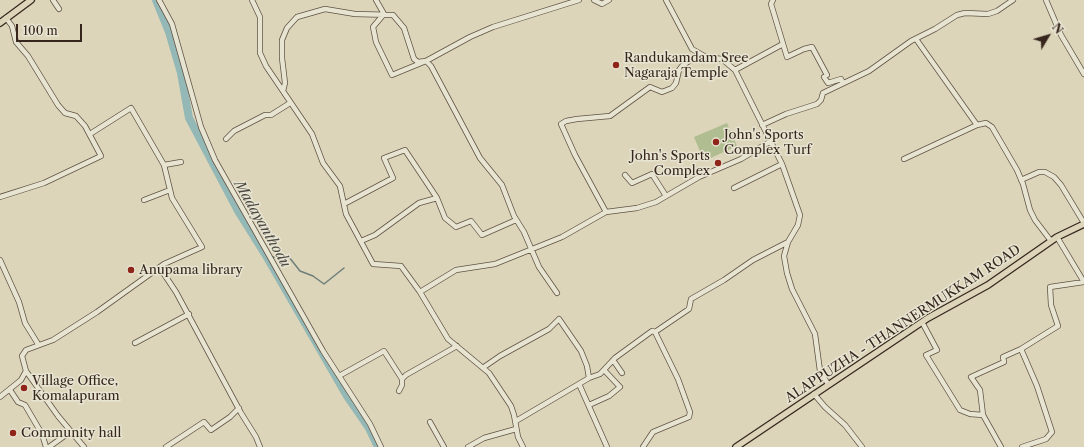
<!DOCTYPE html>
<style>
body{margin:0}
#map{position:relative;width:1084px;height:447px;overflow:hidden;background:#dcd5ba;font-family:"Libre Caslon Text",serif}
canvas{display:block}
.north{position:absolute;left:1028px;top:16px;width:40px;height:40px;-webkit-text-stroke:3px #e8e4d2;paint-order:stroke;rotate:52deg;font-size:11px;font-weight:700;line-height:16px;text-align:center;color:#36261d}
.north::after{content:'';display:block;margin:auto;width:14px;height:18px;background:#36261d;clip-path:polygon(50% 0,100% 100%,50% 72%,0 100%)}
.scale{position:absolute;left:16px;top:24px;width:66px;height:18px;box-sizing:border-box;border:2px solid #36261d;border-top:0;padding-left:5px;font-size:12px;line-height:14px;white-space:nowrap;color:#36261d;-webkit-text-stroke:3px #e8e4d2;paint-order:stroke}
</style>
<div id="map">
<canvas width="1084" height="447"></canvas>
<div class="north">N</div>
<div class="scale">100 m</div>
</div>
<script>
const context = document.querySelector('canvas').getContext('2d');
context.lineJoin = 'round';
function paint(path, color) {
  context.fillStyle = color;
  context.fill(path, 'evenodd');
}
function shape(rows) {
  const path = new Path2D();
  for (const r of rows) {
    path.moveTo(r[0], r[1]);
    for (let i = 2; i < r.length; i += 2) path.lineTo(r[i], r[i + 1]);
  }
  return path;
}
function strokePath(path, color, width, dash) {
  context.strokeStyle = color;
  context.lineWidth = width;
  context.lineCap = dash ? 'butt' : 'round';
  context.setLineDash(dash || []);
  context.stroke(path);
}
function write(font, color, halo, rows, align = 'center') {
  context.font = font + ' "Libre Caslon Text",serif';
  context.lineWidth = 3;
  context.setLineDash([]);
  context.textBaseline = 'middle';
  context.strokeStyle = halo;
  context.fillStyle = color;
  for (const [text, x, y, turn = 0] of rows) {
    context.save();
    context.translate(x, y);
    context.rotate((+turn || 0) * Math.PI / 180);
    context.textAlign = isNaN(turn) ? turn : align;
    if (halo) context.strokeText(text, 0, 0);
    context.fillText(text, 0, 0);
    context.restore();
  }
}
paint(shape([
 [727,123,737,146,704,161,694,137]
]), '#b0bd90');
strokePath(shape([
 [267,257,289,257,300,271,313,276,324,284,344,268]
]), '#6e7e79', 1.5);
strokePath(shape([
 [156,0,169,32,181,73,189,118,238,211,268,259,347,396,369,428,378,447]
]), '#93b8b6', 8);
const minor = shape([
 [53,0,59,9],
 [159,0,172,24,201,127,215,160,323,351,370,424,381,447],
 [252,0,260,17,260,53,266,66,312,134,323,163,340,186,346,214,373,264,401,266,420,292,456,270,495,264,562,237,606,212,637,208,656,202,699,177,741,159,771,141],
 [376,0,384,14,373,27,376,42,392,75,426,61,470,37,493,27,579,0],
 [594,0,602,4,609,0],
 [666,0,692,49,706,57,722,59,735,70,782,164,800,215,798,225,788,242,784,256,787,273,792,289,815,334,820,371,828,384],
 [773,0,771,4,787,57,804,49,812,47,827,75,824,77,828,83,841,79,843,83],
 [1046,0,1061,35,1084,74],
 [916,39,977,125,986,123,992,127,1017,170,1023,184,1030,210,1035,220,1051,241],
 [735,70,783,44],
 [283,91,285,83,282,58,282,40,287,28,297,17,325,9,355,14,393,15,404,28,414,59,418,62,426,61,431,66,480,158,502,185,514,216,524,232,539,267,557,293],
 [762,125,786,114,817,104,821,100,823,93,869,71,911,41,935,29,957,15,965,13,988,14,997,11,1013,0],
 [226,139,234,131,265,115,271,115,290,103],
 [904,159,977,125],
 [164,165,181,162],
 [625,175,632,183,652,174,666,196],
 [1021,180,1039,172,1045,172,1054,177,1061,185,1084,223],
 [734,188,782,164],
 [0,197,44,183,101,156,85,126,76,116,65,113,58,105,28,56,16,42,12,26,6,18],
 [144,200,170,190],
 [344,204,393,178,384,158,405,150,437,198,445,218,456,227,471,221,482,235,516,220],
 [606,212,575,155,561,124,566,121,577,119,610,116,650,87,662,92,672,88,676,83,679,70,682,66,699,54],
 [1057,237,1084,282],
 [361,241,375,235,419,203,437,198],
 [0,260,19,302,25,323,38,344],
 [160,268,176,292,241,413,256,437,260,447],
 [420,292,448,339,489,373,511,406,514,415,518,437,523,447],
 [922,322,937,350,926,355,960,410,970,414,983,415],
 [655,332,689,309,691,299,724,280,753,260,788,242],
 [135,343,189,314],
 [613,360,622,373],
 [484,367,500,356,549,329,559,319,581,351,587,366,589,378],
 [26,371,58,416,84,447],
 [339,376,384,351,402,379],
 [579,384,607,447],
 [10,390,18,402,25,405,42,434,46,447],
 [399,391,402,385,402,379,406,375,457,346],
 [814,394,825,407,845,425,862,447],
 [0,397,21,380,26,371,22,356,26,350,53,340,97,312,164,264,202,247,172,198,164,165,131,108,90,134],
 [589,405,609,396,620,387,605,371],
 [516,421,589,378,600,374,615,358,652,331,655,332,678,379,690,412,689,417,653,432,643,447],
 [430,422,444,447],
 [49,447,70,432],
 [166,447,204,422,211,430,230,417,239,408],
 [468,447,484,438,516,429],
 [1001,447,983,415,980,390,971,377,1004,362,1003,357,1021,349],
 [1022,447,1046,439,1052,432,1037,386,1021,349,1058,326,1051,305,1050,287,1084,282]
]);
const major = shape([
 [0,23,31,0],
 [736,447,928,318,988,285,1057,237,1084,224]
]);
strokePath(minor, '#605244', 6);
strokePath(major, '#36261d', 8);
strokePath(minor, '#e8e4d2', 4.5);
strokePath(major, '#dcd5ba', 5.5);
for (const [x, y, r, color] of [
 [616,65,4,"#8f2418"],
 [716,142,4,"#8f2418"],
 [718,163,4,"#8f2418"],
 [131,270,4,"#8f2418"],
 [24,388,4,"#8f2418"],
 [13,433,4,"#8f2418"]
]) {
  const dot = new Path2D();
  dot.arc(x, y, r, 0, 2 * Math.PI);
  context.fillStyle = color;
  context.fill(dot);
  strokePath(dot, '#e8e4d2', 1.5);
}
write('13px', '#36261d', '#e8e4d2', [
 ["Randukamdam Sree",624,58],
 ["Nagaraja Temple",624,73],
 ["John's Sports",724,135],
 ["Complex Turf",724,150],
 ["John's Sports",710,156,"right"],
 ["Complex",710,171,"right"],
 ["Anupama library",139,270],
 ["Village Office,",32,381],
 ["Komalapuram",32,396],
 ["Community hall",21,433]
], 'left');
write('13px', '#36261d', '#e8e4d2', [
 ["ALAPPUZHA - THANNERMUKKAM ROAD",903,324,-33]
]);
write('italic 14px', '#4d4a43', '#e8e4d2', [
 ["Madayanthodu",262,224,60]
]);
</script>
